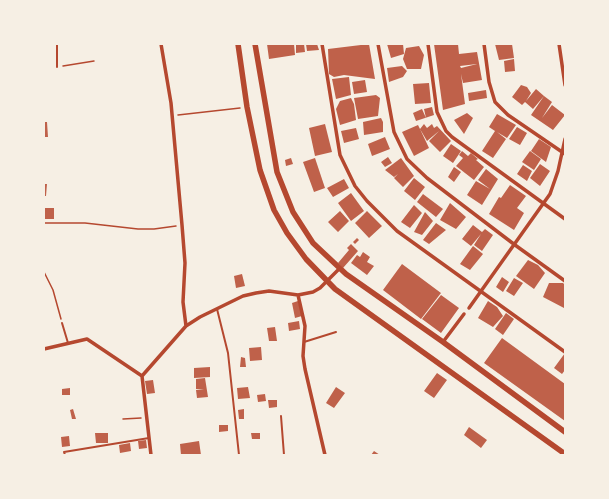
<!DOCTYPE html>
<style>
body{margin:0}
#map{position:relative;width:609px;height:499px;overflow:hidden;background:#f6efe4;font-family:"Asap Condensed",sans-serif}
canvas{display:block}
.frame{position:absolute;inset:0;border:45px solid #f6efe4;pointer-events:none}
</style>
<div id="map">
<canvas width="609" height="499"></canvas>
<div class="frame"></div>
</div>
<script>
const context = document.querySelector('canvas').getContext('2d');
context.lineJoin = 'round';
function paint(path, color) {
  context.fillStyle = color;
  context.fill(path, 'evenodd');
}
function shape(rows) {
  const path = new Path2D();
  for (const r of rows) {
    path.moveTo(r[0], r[1]);
    for (let i = 2; i < r.length; i += 2) path.lineTo(r[i], r[i + 1]);
  }
  return path;
}
function strokePath(path, color, width, dash) {
  context.strokeStyle = color;
  context.lineWidth = width;
  context.lineCap = dash ? 'butt' : 'round';
  context.setLineDash(dash || []);
  context.stroke(path);
}
paint(shape([
 [267,44,294,44,295,55,269,59],
 [296,44,304,44,305,52,296,53],
 [306,44,317,44,319,50,307,51],
 [369,44,375,79,344,75,334,77,329,74,328,49],
 [387,44,403,44,404,54,391,58],
 [434,44,458,44,459,54,477,52,482,80,463,83,461,74,465,104,443,110],
 [477,64,461,68,460,66],
 [495,44,512,44,514,58,499,60],
 [419,46,424,55,421,69,407,69,403,59,406,48],
 [514,59,515,71,505,72,504,61],
 [402,66,407,71,403,77,389,82,387,68],
 [349,77,351,95,336,99,332,79],
 [365,80,367,92,354,94,352,82],
 [429,83,431,103,415,104,413,84],
 [521,85,527,87,531,93,526,101,536,89,544,96,533,109,525,102,522,105,512,97],
 [486,90,487,98,469,101,468,93],
 [376,95,380,98,378,116,358,119,354,98],
 [544,96,552,102,542,118,552,105,565,115,553,130,531,115],
 [351,98,354,104,356,120,340,125,336,109,340,101],
 [432,107,434,115,416,121,413,113,422,109,426,118,424,109],
 [467,113,473,118,464,134,454,120],
 [497,114,516,125,507,138,497,132,506,139,493,158,482,151,495,131,489,127],
 [381,118,383,122,383,132,364,135,363,122],
 [44,122,47,122,48,137,44,137],
 [325,124,332,152,315,156,309,128],
 [424,124,427,128,432,124,434,128,437,126,451,141,440,152,429,141,439,131,427,141,420,129,429,148,414,156,402,132,418,125,420,129],
 [517,127,527,133,520,145,509,139],
 [356,128,359,139,344,143,341,131],
 [385,137,390,149,372,156,368,144],
 [539,139,551,147,546,162,531,151],
 [451,144,461,151,453,163,443,156],
 [462,151,468,156,471,153,478,159,476,160,484,167,474,180,456,166,463,158,459,155],
 [530,151,541,159,534,170,522,162],
 [388,157,392,163,385,167,381,162],
 [291,158,293,164,286,166,285,160],
 [315,158,325,188,314,192,303,162],
 [401,158,414,176,403,187,394,178,398,174,394,177,385,170],
 [540,164,550,171,540,186,530,178],
 [523,165,532,171,527,181,517,174],
 [454,167,461,172,454,182,448,177],
 [486,169,498,179,482,205,467,195,476,181,490,189,478,180],
 [414,178,425,187,415,200,404,191],
 [344,179,349,188,333,197,327,188],
 [44,184,47,184,46,196,44,196],
 [510,185,526,196,517,208,524,213,514,230,489,214,499,197,501,198],
 [351,193,364,211,351,221,338,203],
 [423,194,443,209,436,217,417,202],
 [450,203,466,217,456,229,440,220],
 [414,205,422,213,410,228,401,222],
 [44,208,54,208,54,219,44,219],
 [340,211,349,221,338,232,328,222],
 [367,211,382,226,369,238,355,223],
 [425,212,433,221,422,235,414,232],
 [436,223,446,230,429,244,423,240],
 [473,225,482,232,485,229,493,235,482,251,474,245,481,234,471,246,462,239],
 [357,238,359,240,355,244,353,242],
 [351,244,358,251,343,268,338,263,349,250,347,248],
 [473,246,483,254,470,270,460,264],
 [363,252,370,257,367,262,374,266,367,275,351,263,357,255,360,257],
 [528,260,538,265,545,273,534,289,516,276],
 [402,264,441,293,421,319,383,290],
 [242,274,245,286,236,288,234,276],
 [502,277,509,282,503,292,496,287],
 [514,278,523,283,514,296,506,291],
 [549,283,563,283,565,285,564,308,543,297],
 [441,295,459,308,441,333,422,319],
 [298,301,302,316,295,318,292,303],
 [488,301,497,307,503,316,493,327,478,318],
 [506,313,514,319,503,335,495,329],
 [299,321,300,329,289,331,288,323],
 [275,327,277,341,269,341,267,328],
 [502,338,565,384,565,421,484,363],
 [261,347,262,360,250,361,249,348],
 [565,353,565,370,562,374,554,368],
 [241,357,245,358,246,367,240,367],
 [210,367,210,377,194,378,194,368],
 [437,373,447,380,434,398,424,391],
 [205,378,208,397,197,398,196,390,204,389,196,389,196,379],
 [153,380,155,393,147,394,145,381],
 [248,387,250,398,238,399,237,388],
 [336,387,345,393,334,408,326,403],
 [70,388,70,395,62,395,62,389],
 [265,394,266,401,258,402,257,395],
 [268,400,277,400,277,407,269,408],
 [73,409,76,419,72,419,70,410],
 [244,409,244,419,239,419,238,410],
 [219,425,228,425,228,431,219,432],
 [469,427,487,440,481,448,464,435],
 [95,433,108,433,108,443,96,443],
 [251,433,260,433,260,439,252,439],
 [69,436,70,446,62,447,61,437],
 [146,440,147,448,139,449,138,441],
 [199,441,201,455,181,455,180,444],
 [130,443,131,451,120,453,119,445],
 [374,451,380,455,371,455]
]), '#bf614a');
strokePath(shape([
 [63,66,94,61],
 [178,115,240,108],
 [44,223,85,223,138,229,154,229,176,226],
 [44,272,53,290,61,319],
 [123,419,141,418]
]), '#b5482f', 1.5);
strokePath(shape([
 [57,44,57,67],
 [217,309,228,353,239,455],
 [62,323,68,343],
 [304,342,336,332],
 [281,416,284,455],
 [65,455,64,452,149,438]
]), '#b5482f', 2);
strokePath(shape([
 [161,44,171,103,182,225,185,263,183,302,186,326],
 [322,44,340,155,355,186,367,201,397,231,565,352],
 [378,44,394,132,407,159,427,178,515,245,565,281],
 [428,44,437,112,446,131,452,137,565,219],
 [484,44,489,82,495,102,508,115,565,154],
 [559,44,565,85],
 [298,295,305,326,303,356,305,369,325,455],
 [469,308,550,194,558,171,565,139],
 [443,342,464,314],
 [44,349,87,339,142,376],
 [142,376,186,326,200,317,243,296,256,293,269,291,298,295,313,292,320,288,339,269],
 [142,376,151,455]
]), '#b5482f', 3.5);
strokePath(shape([
 [238,44,247,107,260,170,274,210,287,233,306,259,335,289,565,454],
 [255,44,277,172,293,212,313,243,346,274,443,342,565,432]
]), '#b5482f', 5.5);
</script>
